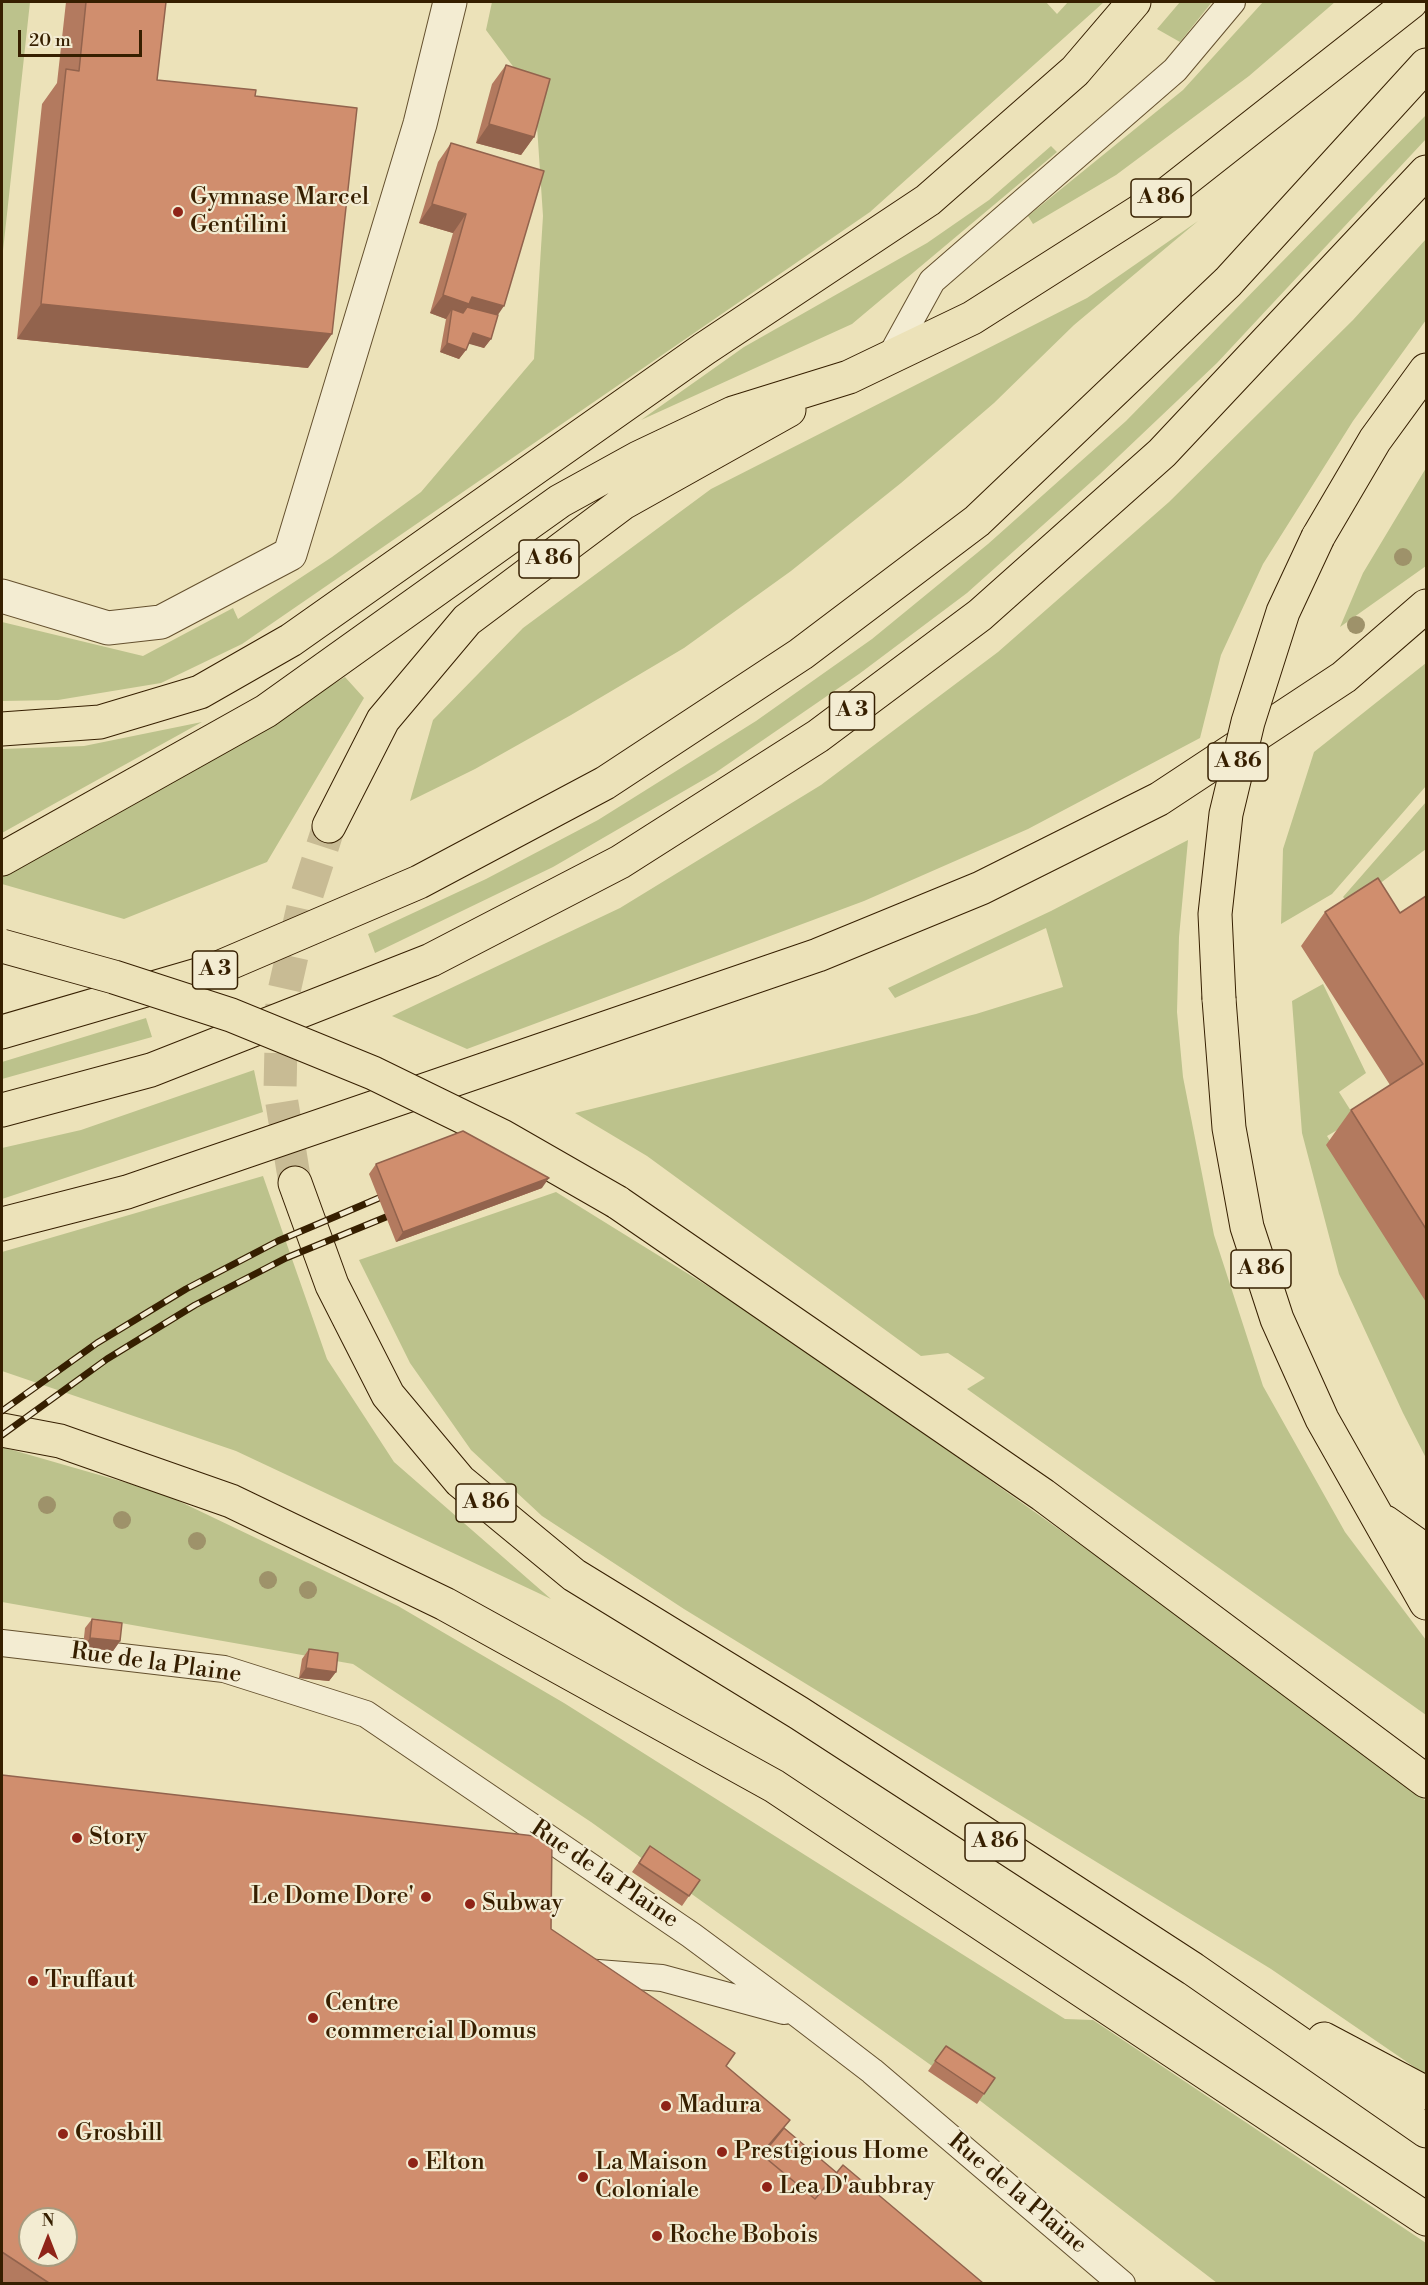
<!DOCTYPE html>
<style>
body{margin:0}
#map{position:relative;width:1428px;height:2285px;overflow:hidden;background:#ece2b9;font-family:"Libre Bodoni",serif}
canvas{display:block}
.frame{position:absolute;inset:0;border:3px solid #361f00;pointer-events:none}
.north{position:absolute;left:18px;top:2207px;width:60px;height:60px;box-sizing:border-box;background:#f3ecd2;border:2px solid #a79a7e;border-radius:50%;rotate:0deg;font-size:16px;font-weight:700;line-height:24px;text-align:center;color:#361f00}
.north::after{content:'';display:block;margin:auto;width:21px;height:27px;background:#8f2418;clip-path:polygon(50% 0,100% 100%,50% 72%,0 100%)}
.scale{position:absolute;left:18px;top:30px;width:124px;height:27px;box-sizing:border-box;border:3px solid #361f00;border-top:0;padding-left:8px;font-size:18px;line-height:21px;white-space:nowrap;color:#361f00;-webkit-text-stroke:4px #f3ecd2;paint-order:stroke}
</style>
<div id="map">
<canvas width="1428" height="2285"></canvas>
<div class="frame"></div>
<div class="north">N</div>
<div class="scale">20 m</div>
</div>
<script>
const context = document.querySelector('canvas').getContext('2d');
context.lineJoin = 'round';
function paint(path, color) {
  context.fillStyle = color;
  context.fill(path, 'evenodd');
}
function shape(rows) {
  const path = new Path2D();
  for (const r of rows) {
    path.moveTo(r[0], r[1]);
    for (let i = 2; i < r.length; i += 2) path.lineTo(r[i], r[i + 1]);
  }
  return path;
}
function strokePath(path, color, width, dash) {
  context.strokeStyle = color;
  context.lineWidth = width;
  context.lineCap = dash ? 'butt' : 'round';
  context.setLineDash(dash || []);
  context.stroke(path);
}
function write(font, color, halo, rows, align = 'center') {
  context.font = font + ' "Libre Bodoni",serif';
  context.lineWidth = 4.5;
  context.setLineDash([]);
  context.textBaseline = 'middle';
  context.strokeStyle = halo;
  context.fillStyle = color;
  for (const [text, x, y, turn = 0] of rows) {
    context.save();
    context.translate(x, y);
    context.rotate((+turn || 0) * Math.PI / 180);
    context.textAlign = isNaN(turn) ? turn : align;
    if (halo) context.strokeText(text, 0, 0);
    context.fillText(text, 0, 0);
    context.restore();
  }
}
paint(shape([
 [2,2,30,2,2,260],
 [492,2,1046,2,1057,14,1068,2,1104,2,870,212,242,644,161,683,58,700,2,701,2,622,143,656,233,608,238,619,332,557,421,492,534,359,543,216,535,96,486,30],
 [1180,2,1212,2,1180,42,1157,29],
 [1263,2,1335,2,1249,76,1116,175,1033,224,1028,216,1183,90],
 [1426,115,1426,139,1217,363,1100,474,967,593,859,674,715,773,553,867,375,953,368,934,486,879,598,820,756,721,872,639,988,544,1126,421],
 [1051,146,1057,152,852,324,641,420,744,347,927,243,989,200],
 [1198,221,1074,325,994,403,901,483,791,571,684,648,571,715,475,769,410,801,433,720,523,628,711,489,1087,298],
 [1426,239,1426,320,1353,421,1263,564,1221,655,1200,738,1028,829,864,901,467,1049,392,1016,620,908,821,785,998,652,1169,502,1353,320],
 [1426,468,1426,566,1340,627,1363,573],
 [1426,663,1426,786,1332,894,1281,924,1283,849,1314,752],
 [345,677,364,698,267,862,124,919,2,884,2,876,132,806],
 [202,722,52,805,2,833,2,749,84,746],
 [1426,802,1426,849,1351,905,1343,897],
 [1188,840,1179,937,1177,1012,1183,1077,1214,1235,1263,1386,1345,1532,1426,1640,1426,1715,967,1389,985,1378,948,1353,921,1356,647,1156,575,1113,976,1014,1063,987,1046,928,895,998,888,988,1051,911],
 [1323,984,1366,1073,1339,1092,1356,1119,1327,1136,1426,1296,1426,1458,1403,1413,1339,1274,1302,1133,1292,1001],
 [146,1018,152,1037,2,1079,2,1062],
 [254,1070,263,1112,2,1199,2,1148,81,1130],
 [263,1176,327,1359,394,1462,551,1599,236,1451,2,1371,2,1252],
 [556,1192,782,1332,1248,1664,1426,1801,1426,2075,1271,1969,684,1609,542,1516,471,1450,410,1363,359,1260],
 [2,1447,162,1493,398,1606,564,1703,1065,2019,1093,2020,1426,2243,1426,2283,1217,2283,974,2096,591,1822,353,1664,2,1602]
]), '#bcc28c');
strokePath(shape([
 [295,1183,280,1091,282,1000,303,907,329,826]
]), '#c8bb94', 33, [33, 16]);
const service = shape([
 [888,361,932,281,1175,70,1232,2],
 [2,1643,224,1669,366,1714,691,1935,799,2015,872,2071,1122,2284],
 [585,1972,662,1978,784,2011]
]);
const minor = shape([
 [2,596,108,628,161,622,290,554,420,124,450,2]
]);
const motorway = shape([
 [1318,537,1375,440,1426,370],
 [2,729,100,722,200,692,291,640,704,349,928,200,1075,71,1134,2],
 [329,826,383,720,467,620,623,503,789,410],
 [2,859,266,711,560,501,638,458,733,413,849,377,972,318,1167,194,1411,2],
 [1219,999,1229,1128,1247,1227,1277,1319,1322,1419,1426,1603],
 [2,1032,211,971,419,882,605,783,801,654,977,521,1228,282,1426,65],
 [2,1110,151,1070,431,960,620,862,818,736,980,615,1162,453,1426,172],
 [295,1183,332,1285,388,1395,460,1481,574,1575,799,1713,1193,1969,1426,2131],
 [617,1202,1043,1495,1426,1781],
 [2,1224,127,1192,818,955,981,888,1159,799,1344,677,1426,606],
 [2,1430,60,1441,231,1501,445,1604,774,1786,1426,2219],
 [1385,1522,1426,1551],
 [1324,2039,1426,2093]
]);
strokePath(service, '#64502e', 28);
strokePath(minor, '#64502e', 35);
strokePath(motorway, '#361f00', 35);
strokePath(service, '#f3ecd2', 26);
strokePath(minor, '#f3ecd2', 33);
strokePath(motorway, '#ece2b9', 33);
const rail = shape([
 [2,1411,97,1343,186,1289,278,1241,379,1198],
 [2,1435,107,1359,195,1305,286,1258,386,1217]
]);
strokePath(rail, '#361f00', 7);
strokePath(rail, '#f3ecd2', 4.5, [14]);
const motorwayBridge = shape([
 [2,946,114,977,231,1015,373,1073,502,1136,617,1202],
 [1219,999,1215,914,1226,814,1248,722,1283,612,1318,537]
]);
strokePath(motorwayBridge, '#361f00', 35, []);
strokePath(motorwayBridge, '#ece2b9', 33);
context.fillStyle = '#9e926a';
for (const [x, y] of [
 [1403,557],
 [1356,625],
 [47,1505],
 [122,1520],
 [197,1541],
 [268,1580],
 [308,1590]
]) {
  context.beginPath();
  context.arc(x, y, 9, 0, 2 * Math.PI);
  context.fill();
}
paint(shape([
 [66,2,166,2,157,80,255,96,308,368,17,339,42,104,57,83],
 [506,65,534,137,521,155,476,143,492,84],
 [451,143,498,315,491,339,484,348,469,343,466,350,459,359,440,352,446,319,430,313,453,233,419,223,438,162],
 [1426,896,1426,1302,1326,1145,1351,1110,1390,1085,1301,946,1325,912,1400,913],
 [376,1164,542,1188,396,1242,369,1174],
 [92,1619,120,1641,113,1651,83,1647,85,1628],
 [309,1649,336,1672,329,1681,299,1678,302,1659],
 [2,1775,551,1929,726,2066,790,2120,784,2128,837,2173,983,2283,2,2283],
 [650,1846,700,1880,682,1906,632,1872],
 [946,2046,995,2078,977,2104,928,2071]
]), '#b37a5f');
paint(shape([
 [489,124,534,137,521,155,476,143],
 [432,204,466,214,453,233,419,223],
 [443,295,472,297,504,306,491,325,452,309,446,319,430,313],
 [41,304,332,334,308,368,17,339],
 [473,333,491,339,484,348,466,343],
 [447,343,466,350,459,359,440,352],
 [549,1178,542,1188,396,1242,403,1232],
 [90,1638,120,1641,113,1651,83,1647],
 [306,1668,336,1672,329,1681,299,1678]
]), '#92634d');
const building = shape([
 [86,2,166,2,157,80,256,90,255,96,357,108,332,334,41,304,66,69,79,71,86,2],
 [506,65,550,79,534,137,489,124,506,65],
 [451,143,544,171,504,306,472,297,469,304,443,295,466,214,432,204,451,143],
 [467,307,498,315,491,339,473,333,466,350,447,343,452,309,463,313,467,307],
 [1378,878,1400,913,1426,896,1426,1229,1351,1110,1423,1064,1325,912,1378,878],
 [463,1131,549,1178,403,1232,376,1164,463,1131],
 [92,1619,122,1623,120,1641,90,1638,92,1619],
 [309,1649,338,1653,336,1672,306,1668,309,1649],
 [2,1775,552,1838,551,1929,735,2053,726,2066,790,2120,761,2154,815,2199,843,2165,983,2283,49,2283,2,2252,2,1775],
 [30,2219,66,2219,66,2255,30,2255,30,2219],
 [650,1846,700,1880,689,1896,639,1863,650,1846],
 [946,2046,995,2078,984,2094,935,2061,946,2046],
 [784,2128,837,2173,815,2199,762,2155,784,2128]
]);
paint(building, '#d08e6e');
strokePath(building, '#92634d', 1.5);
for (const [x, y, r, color] of [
 [178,212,6,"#8f2418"],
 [77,1838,6,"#8f2418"],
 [426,1897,6,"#8f2418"],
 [470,1904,6,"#8f2418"],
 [33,1981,6,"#8f2418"],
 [313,2018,6,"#8f2418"],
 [666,2106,6,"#8f2418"],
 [63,2134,6,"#8f2418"],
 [722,2152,6,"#8f2418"],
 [413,2163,6,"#8f2418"],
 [583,2177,6,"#8f2418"],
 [767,2187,6,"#8f2418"],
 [657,2236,6,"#8f2418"]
]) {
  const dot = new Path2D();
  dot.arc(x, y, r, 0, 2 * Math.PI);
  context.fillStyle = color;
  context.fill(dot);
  strokePath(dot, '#f3ecd2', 2);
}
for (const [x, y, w] of [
 [1161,198,60],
 [549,559,60],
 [852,711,45],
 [1238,762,60],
 [215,970,45],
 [1261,1269,60],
 [486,1503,60],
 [995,1842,60]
]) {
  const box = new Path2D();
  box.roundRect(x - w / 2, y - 19, w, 38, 4.5);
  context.fillStyle = '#f3ecd2';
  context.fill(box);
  strokePath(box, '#361f00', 1.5);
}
write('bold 22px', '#361f00', null, [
 ["A 86",1161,198],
 ["A 86",549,559],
 ["A 3",852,711],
 ["A 86",1238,762],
 ["A 3",215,970],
 ["A 86",1261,1269],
 ["A 86",486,1503],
 ["A 86",995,1842]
]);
write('24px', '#361f00', '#f3ecd2', [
 ["Gymnase Marcel",190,198],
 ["Gentilini",190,226],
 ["Story",89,1838],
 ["Le Dome Dore'",414,1897,"right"],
 ["Subway",482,1904],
 ["Truffaut",45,1981],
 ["Centre",325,2004],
 ["commercial Domus",325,2032],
 ["Madura",678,2106],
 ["Grosbill",75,2134],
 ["Prestigious Home",734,2152],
 ["Elton",425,2163],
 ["La Maison",595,2163],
 ["Coloniale",595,2191],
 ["Lea D'aubbray",779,2187],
 ["Roche Bobois",669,2236]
], 'left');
write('24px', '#361f00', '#f3ecd2', [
 ["Rue de la Plaine",156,1664,8],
 ["Rue de la Plaine",604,1875,34],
 ["Rue de la Plaine",1017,2194,40]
]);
</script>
